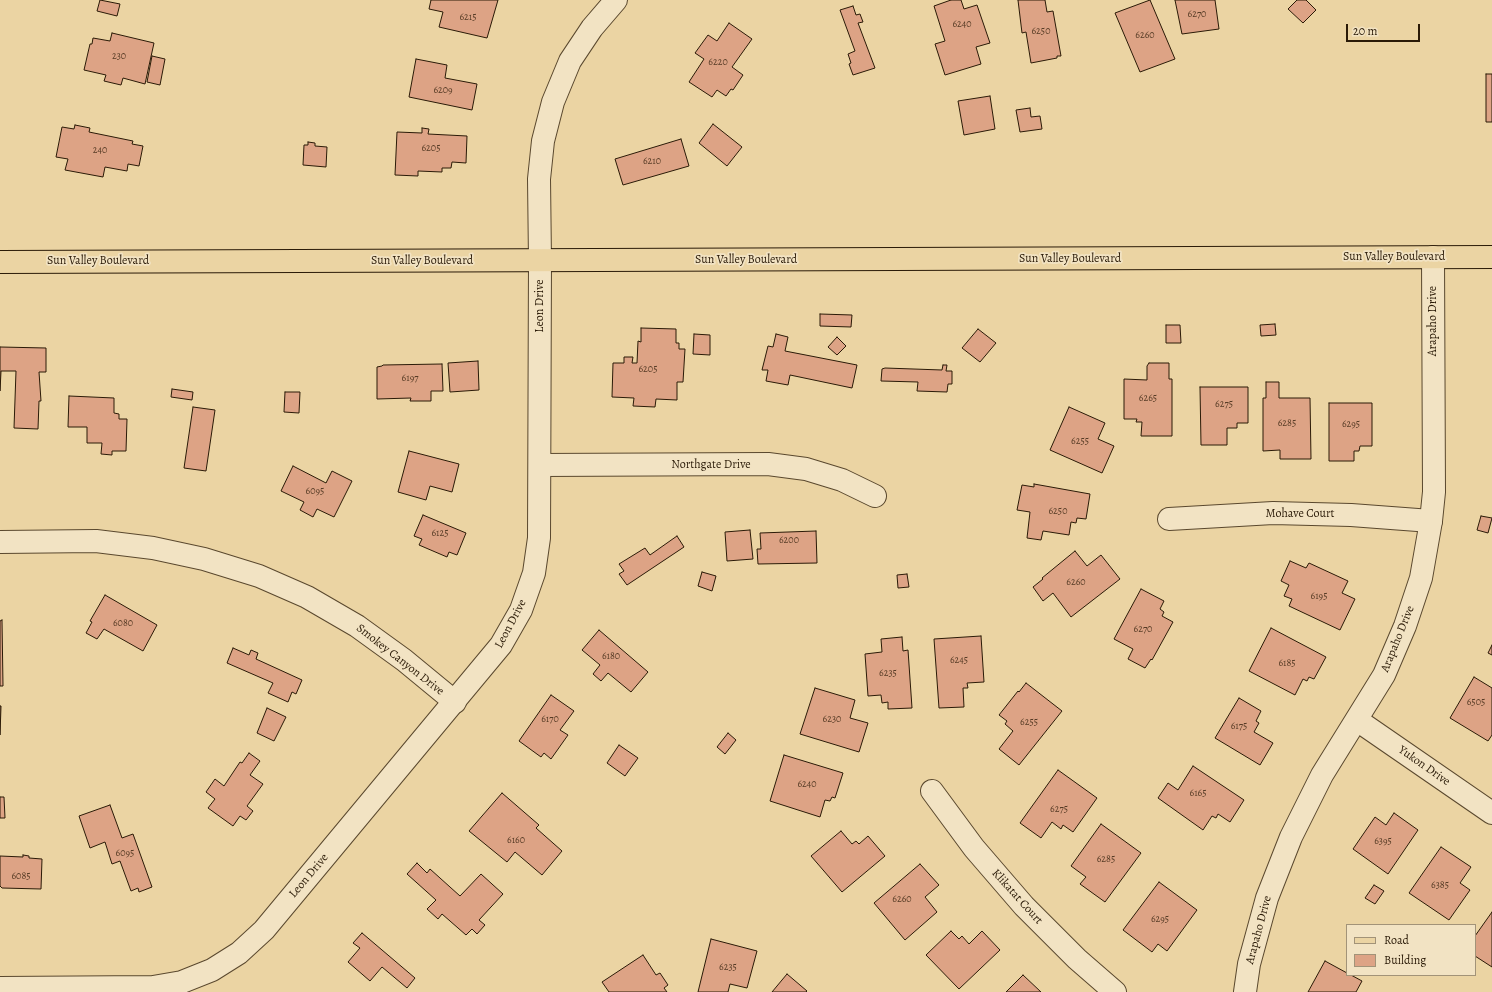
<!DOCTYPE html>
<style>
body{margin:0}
#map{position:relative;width:1492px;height:992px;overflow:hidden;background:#ebd4a3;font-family:Alegreya,serif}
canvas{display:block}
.legend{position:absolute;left:1346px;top:924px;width:130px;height:52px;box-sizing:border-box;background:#f2e3c3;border:1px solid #a29378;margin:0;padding:5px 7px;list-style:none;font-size:12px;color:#2a1a07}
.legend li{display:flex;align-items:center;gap:8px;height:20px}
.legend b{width:20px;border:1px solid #a29378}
.scale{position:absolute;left:1346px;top:24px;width:74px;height:18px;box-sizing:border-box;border:2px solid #2a1a07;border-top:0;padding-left:5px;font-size:12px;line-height:14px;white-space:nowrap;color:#2a1a07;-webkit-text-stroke:3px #f2e3c3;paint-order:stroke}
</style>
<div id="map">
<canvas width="1492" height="992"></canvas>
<ul class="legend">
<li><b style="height:5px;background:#ebd4a3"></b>Road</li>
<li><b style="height:11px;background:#dda385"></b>Building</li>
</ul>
<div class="scale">20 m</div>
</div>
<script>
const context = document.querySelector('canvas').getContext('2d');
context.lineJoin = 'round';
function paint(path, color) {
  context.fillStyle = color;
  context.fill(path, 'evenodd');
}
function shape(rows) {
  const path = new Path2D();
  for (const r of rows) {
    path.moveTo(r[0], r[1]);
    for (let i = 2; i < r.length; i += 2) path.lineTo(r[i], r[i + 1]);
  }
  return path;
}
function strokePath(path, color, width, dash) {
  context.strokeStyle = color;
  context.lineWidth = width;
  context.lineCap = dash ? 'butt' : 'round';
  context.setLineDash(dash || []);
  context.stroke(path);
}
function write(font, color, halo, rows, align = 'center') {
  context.font = font + ' Alegreya,serif';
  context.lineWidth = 3.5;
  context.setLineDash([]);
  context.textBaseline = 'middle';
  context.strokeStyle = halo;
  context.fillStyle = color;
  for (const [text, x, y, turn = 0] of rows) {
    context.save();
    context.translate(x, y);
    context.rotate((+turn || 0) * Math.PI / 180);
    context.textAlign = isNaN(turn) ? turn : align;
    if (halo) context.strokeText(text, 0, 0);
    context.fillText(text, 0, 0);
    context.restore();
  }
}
const building = shape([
 [100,0,120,4,117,16,97,11,100,0],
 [431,0,498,0,487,38,439,27,443,12,429,9,431,0],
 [951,0,961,0,964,9,977,5,990,43,976,47,981,64,945,75,935,44,945,41,934,6,951,0],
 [1018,0,1045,0,1047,12,1053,11,1061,56,1057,56,1057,58,1031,63,1026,32,1022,33,1018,0],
 [1150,0,1175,59,1140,72,1115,13,1150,0],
 [1175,0,1215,0,1219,29,1182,34,1175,0],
 [1297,0,1306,0,1316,10,1303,23,1288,9,1297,0],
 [853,6,856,15,860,14,863,22,858,23,875,68,853,75,849,64,851,63,848,54,855,51,840,10,853,6],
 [729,23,752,39,732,67,743,75,733,90,731,89,726,96,717,90,712,97,689,82,704,59,695,53,708,35,717,41,729,23],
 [112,33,154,43,145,84,123,78,121,85,104,81,106,75,84,70,90,44,92,44,93,38,110,41,112,33],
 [152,56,165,59,160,85,147,82,152,56],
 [416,59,447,65,445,78,477,84,472,110,409,97,416,59],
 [1486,74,1492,74,1492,122,1486,122,1486,74],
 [990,96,995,129,964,135,958,101,990,96],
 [1030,108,1031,117,1040,116,1042,129,1020,132,1016,110,1030,108],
 [713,124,742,147,727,166,699,143,713,124],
 [75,125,90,128,89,132,133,141,132,144,143,146,139,166,128,164,127,171,105,167,103,177,65,170,68,159,56,157,62,127,74,129,75,125],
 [422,128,429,129,428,134,467,136,466,163,452,162,451,168,442,168,442,172,418,171,418,176,395,175,397,132,422,133,422,128],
 [681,139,689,166,623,185,615,159,681,139],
 [308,142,315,143,315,146,327,147,326,167,303,165,304,145,308,145,308,142],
 [820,314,852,315,851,327,820,326,820,314],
 [1275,324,1276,335,1261,336,1260,325,1275,324],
 [1166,325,1180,325,1181,343,1166,343,1166,325],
 [641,328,676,329,676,343,679,343,679,349,685,349,683,382,677,382,677,400,656,399,655,407,633,406,634,398,612,397,613,363,624,363,624,357,633,357,632,363,637,363,638,341,641,342,641,328],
 [978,329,996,343,980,362,962,348,978,329],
 [694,334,710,335,710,355,693,354,694,334],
 [776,334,788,337,785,351,857,365,852,388,790,375,788,385,766,381,768,370,762,370,768,346,773,347,776,334],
 [837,337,846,346,837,355,828,347,837,337],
 [0,347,46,348,46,372,39,372,41,401,39,401,38,429,14,428,16,371,1,371,0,391,0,347],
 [478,361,479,390,450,392,448,363,478,361],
 [1149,363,1169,363,1169,379,1172,379,1172,436,1141,436,1142,422,1136,422,1137,419,1124,419,1124,379,1147,380,1147,366,1149,363],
 [442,364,443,391,431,391,431,401,410,401,411,398,377,399,377,367,382,366,383,365,442,364],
 [943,365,947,365,946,371,952,371,952,384,948,384,947,392,917,391,918,382,881,381,882,369,885,368,942,370,943,365],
 [1266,382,1279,382,1279,398,1310,398,1311,459,1280,459,1280,450,1263,451,1263,398,1266,398,1266,382],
 [1200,387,1248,387,1248,423,1237,423,1237,428,1227,428,1227,445,1201,445,1200,387],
 [172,389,193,392,192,400,171,397,172,389],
 [285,392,300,392,299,413,284,412,285,392],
 [69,396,114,398,114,413,119,414,119,419,127,419,126,451,112,451,112,455,101,454,102,443,87,443,87,427,68,427,69,396],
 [1329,403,1372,403,1372,446,1360,446,1359,451,1354,451,1354,461,1329,461,1329,403],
 [193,407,215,410,206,471,184,468,193,407],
 [1069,407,1105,423,1098,439,1114,446,1102,473,1050,450,1069,407],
 [409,451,459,464,452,492,430,486,426,500,398,492,409,451],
 [293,466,326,483,332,471,352,481,334,517,317,509,313,517,300,510,304,502,281,491,293,466],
 [1034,484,1090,494,1086,519,1077,518,1076,523,1071,522,1069,535,1043,531,1041,540,1027,538,1030,512,1017,510,1022,485,1034,487,1034,484],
 [423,515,466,533,457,555,449,552,447,557,419,545,422,539,414,536,423,515],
 [1481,516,1492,518,1488,533,1477,530,1481,516],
 [750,530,753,559,727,561,725,532,750,530],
 [816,531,817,563,758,564,757,549,761,549,760,533,816,531],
 [677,536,684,547,627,585,619,574,624,571,619,564,645,548,650,555,677,536],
 [1075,551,1087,566,1101,555,1120,579,1071,617,1053,593,1043,601,1033,587,1043,579,1042,578,1075,551],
 [1290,561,1306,568,1309,563,1348,581,1342,593,1355,599,1340,630,1289,606,1292,599,1284,596,1289,585,1281,581,1290,561],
 [702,572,716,576,712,591,698,586,702,572],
 [907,574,909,587,898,588,897,575,907,574],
 [1141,589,1164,601,1160,609,1164,612,1162,616,1173,622,1152,660,1151,659,1145,668,1128,659,1133,649,1114,639,1141,589],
 [105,595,157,625,143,651,104,629,97,639,86,633,92,622,90,621,105,595],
 [2,620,3,686,0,686,0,621,2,620],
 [1271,628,1326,657,1314,679,1309,677,1307,681,1303,679,1295,695,1249,671,1271,628],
 [599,630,648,672,631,692,608,673,601,681,593,674,600,665,582,650,599,630],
 [981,636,984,682,967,683,968,688,963,688,964,707,939,708,934,639,981,636],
 [902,637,903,651,908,650,912,708,888,709,888,702,882,703,881,695,868,696,865,654,882,652,881,639,902,637],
 [1492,645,1492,655,1488,653,1492,645],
 [233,648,249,655,251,650,258,653,256,659,302,680,296,694,292,692,288,702,268,693,273,683,227,663,233,648],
 [1474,677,1492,688,1492,735,1488,741,1450,718,1474,677],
 [1026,683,1062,711,1019,765,999,749,1013,731,1005,724,1007,721,999,715,1018,691,1019,692,1026,683],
 [815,688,855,700,850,718,868,723,859,752,800,734,815,688],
 [551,695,574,711,560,730,568,735,551,759,544,753,541,757,519,741,551,695],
 [1239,698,1261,711,1256,721,1259,723,1254,732,1273,743,1260,765,1215,738,1239,698],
 [0,706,1,706,0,735,0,706],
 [267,708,286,717,274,741,257,733,267,708],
 [728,733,736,740,725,754,717,747,728,733],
 [619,745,638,758,625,776,607,763,619,745],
 [249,753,260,761,250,775,263,784,247,806,253,811,246,820,240,816,233,826,208,808,215,799,206,792,215,779,224,786,240,762,242,763,249,753],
 [784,755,843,773,835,798,832,797,830,801,825,800,820,817,770,801,784,755],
 [1193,766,1244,800,1230,822,1218,814,1216,818,1212,816,1203,830,1158,798,1168,783,1178,790,1193,766],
 [1058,770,1097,798,1073,832,1063,825,1061,829,1052,822,1041,838,1020,823,1058,770],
 [502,793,539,825,536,828,562,851,542,875,515,852,507,862,469,831,502,793],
 [0,797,4,797,5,818,0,818,0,797],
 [110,805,122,838,133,834,152,887,139,892,138,888,131,891,120,861,112,864,105,842,90,848,79,816,110,805],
 [1394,813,1418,830,1388,874,1353,849,1375,817,1386,825,1394,813],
 [1101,824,1141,853,1105,902,1080,884,1086,877,1071,866,1101,824],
 [841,831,852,844,856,841,859,844,868,836,885,856,842,892,811,856,841,831],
 [1441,847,1471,867,1460,883,1470,890,1449,920,1409,893,1441,847],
 [23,855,29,856,29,858,42,859,41,889,2,888,0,886,0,856,23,857,23,855],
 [417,863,427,873,430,869,460,896,481,874,503,894,479,920,485,925,477,934,472,929,466,935,442,914,438,919,427,909,436,900,407,874,417,863],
 [920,864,939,885,925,897,937,912,905,940,874,903,920,864],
 [1159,882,1197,910,1167,951,1158,944,1152,952,1123,930,1159,882],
 [1374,885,1384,891,1375,904,1365,898,1374,885],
 [1492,912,1492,967,1475,956,1475,936,1492,912],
 [951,931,959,939,962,936,969,944,982,931,1000,950,959,989,926,955,951,931],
 [362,933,415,978,407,988,382,967,370,981,348,962,360,948,353,943,362,933],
 [711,939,757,951,747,988,730,984,728,992,698,992,711,939],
 [643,955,656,975,660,973,668,985,664,988,667,992,609,992,602,982,643,955],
 [1325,961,1347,973,1347,975,1351,975,1362,981,1356,992,1308,992,1325,961],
 [787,974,807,991,806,992,772,992,787,974],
 [1023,975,1041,992,1006,992,1023,975]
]);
paint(building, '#dda385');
strokePath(building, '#2a1a07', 1);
const minor = shape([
 [540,261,539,179,543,141,553,102,570,61,592,28,616,0],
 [540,465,768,464,806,469,842,480,875,496],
 [1169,519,1273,513,1351,515,1431,521],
 [0,542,96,541,153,548,204,559,259,576,307,597,357,626,404,660,455,702],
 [1357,720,1492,813],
 [932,791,974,848,1024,906,1077,959,1115,992]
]);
const tertiary = shape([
 [0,988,153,987,182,982,212,970,239,953,264,930,501,645,521,610,534,573,539,538,540,261],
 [1245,992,1249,964,1267,898,1291,837,1322,775,1384,675,1405,626,1421,578,1431,521,1434,492,1433,257]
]);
const primary = shape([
 [0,262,1492,257]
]);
strokePath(minor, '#5a482e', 24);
strokePath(tertiary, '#5a482e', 24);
strokePath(primary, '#2a1a07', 24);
strokePath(minor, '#f2e3c3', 22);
strokePath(tertiary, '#f2e3c3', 22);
strokePath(primary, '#ebd4a3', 22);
write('10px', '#573c26', null, [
 ["6270",1197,15],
 ["6215",468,18],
 ["6240",962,25],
 ["6250",1041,32],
 ["6260",1145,36],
 ["230",119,57],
 ["6220",718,63],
 ["6209",443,91],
 ["6205",431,149],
 ["240",100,151],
 ["6210",652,162],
 ["6205",648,370],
 ["6197",410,379],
 ["6265",1148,399],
 ["6275",1224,405],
 ["6285",1287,424],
 ["6295",1351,425],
 ["6255",1080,442],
 ["6095",315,492],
 ["6250",1058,512],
 ["6125",440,534],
 ["6200",789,541],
 ["6260",1076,583],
 ["6195",1319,597],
 ["6080",123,624],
 ["6270",1143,630],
 ["6180",611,657],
 ["6245",959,661],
 ["6185",1287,664],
 ["6235",888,674],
 ["6505",1476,703],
 ["6170",550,720],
 ["6230",832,720],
 ["6255",1029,723],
 ["6175",1239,727],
 ["6240",807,785],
 ["6165",1198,794],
 ["6275",1059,810],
 ["6160",516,841],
 ["6395",1383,842],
 ["6095",125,854],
 ["6285",1106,860],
 ["6085",21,877],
 ["6385",1440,886],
 ["6260",902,900],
 ["6295",1160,920],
 ["6235",728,968]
]);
write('12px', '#2a1a07', '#f2e3c3', [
 ["Sun Valley Boulevard",1394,257],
 ["Sun Valley Boulevard",1070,259],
 ["Sun Valley Boulevard",746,260],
 ["Sun Valley Boulevard",98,261],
 ["Sun Valley Boulevard",422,261],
 ["Leon Drive",540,306,-90],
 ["Arapaho Drive",1433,321,-90],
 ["Northgate Drive",711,465],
 ["Mohave Court",1300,514],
 ["Leon Drive",511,624,-62],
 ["Arapaho Drive",1398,639,-68],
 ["Smokey Canyon Drive",400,660,38],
 ["Yukon Drive",1424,766,35],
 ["Leon Drive",309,876,-50],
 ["Klikatat Court",1017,897,48],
 ["Arapaho Drive",1259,930,-75]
]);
</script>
